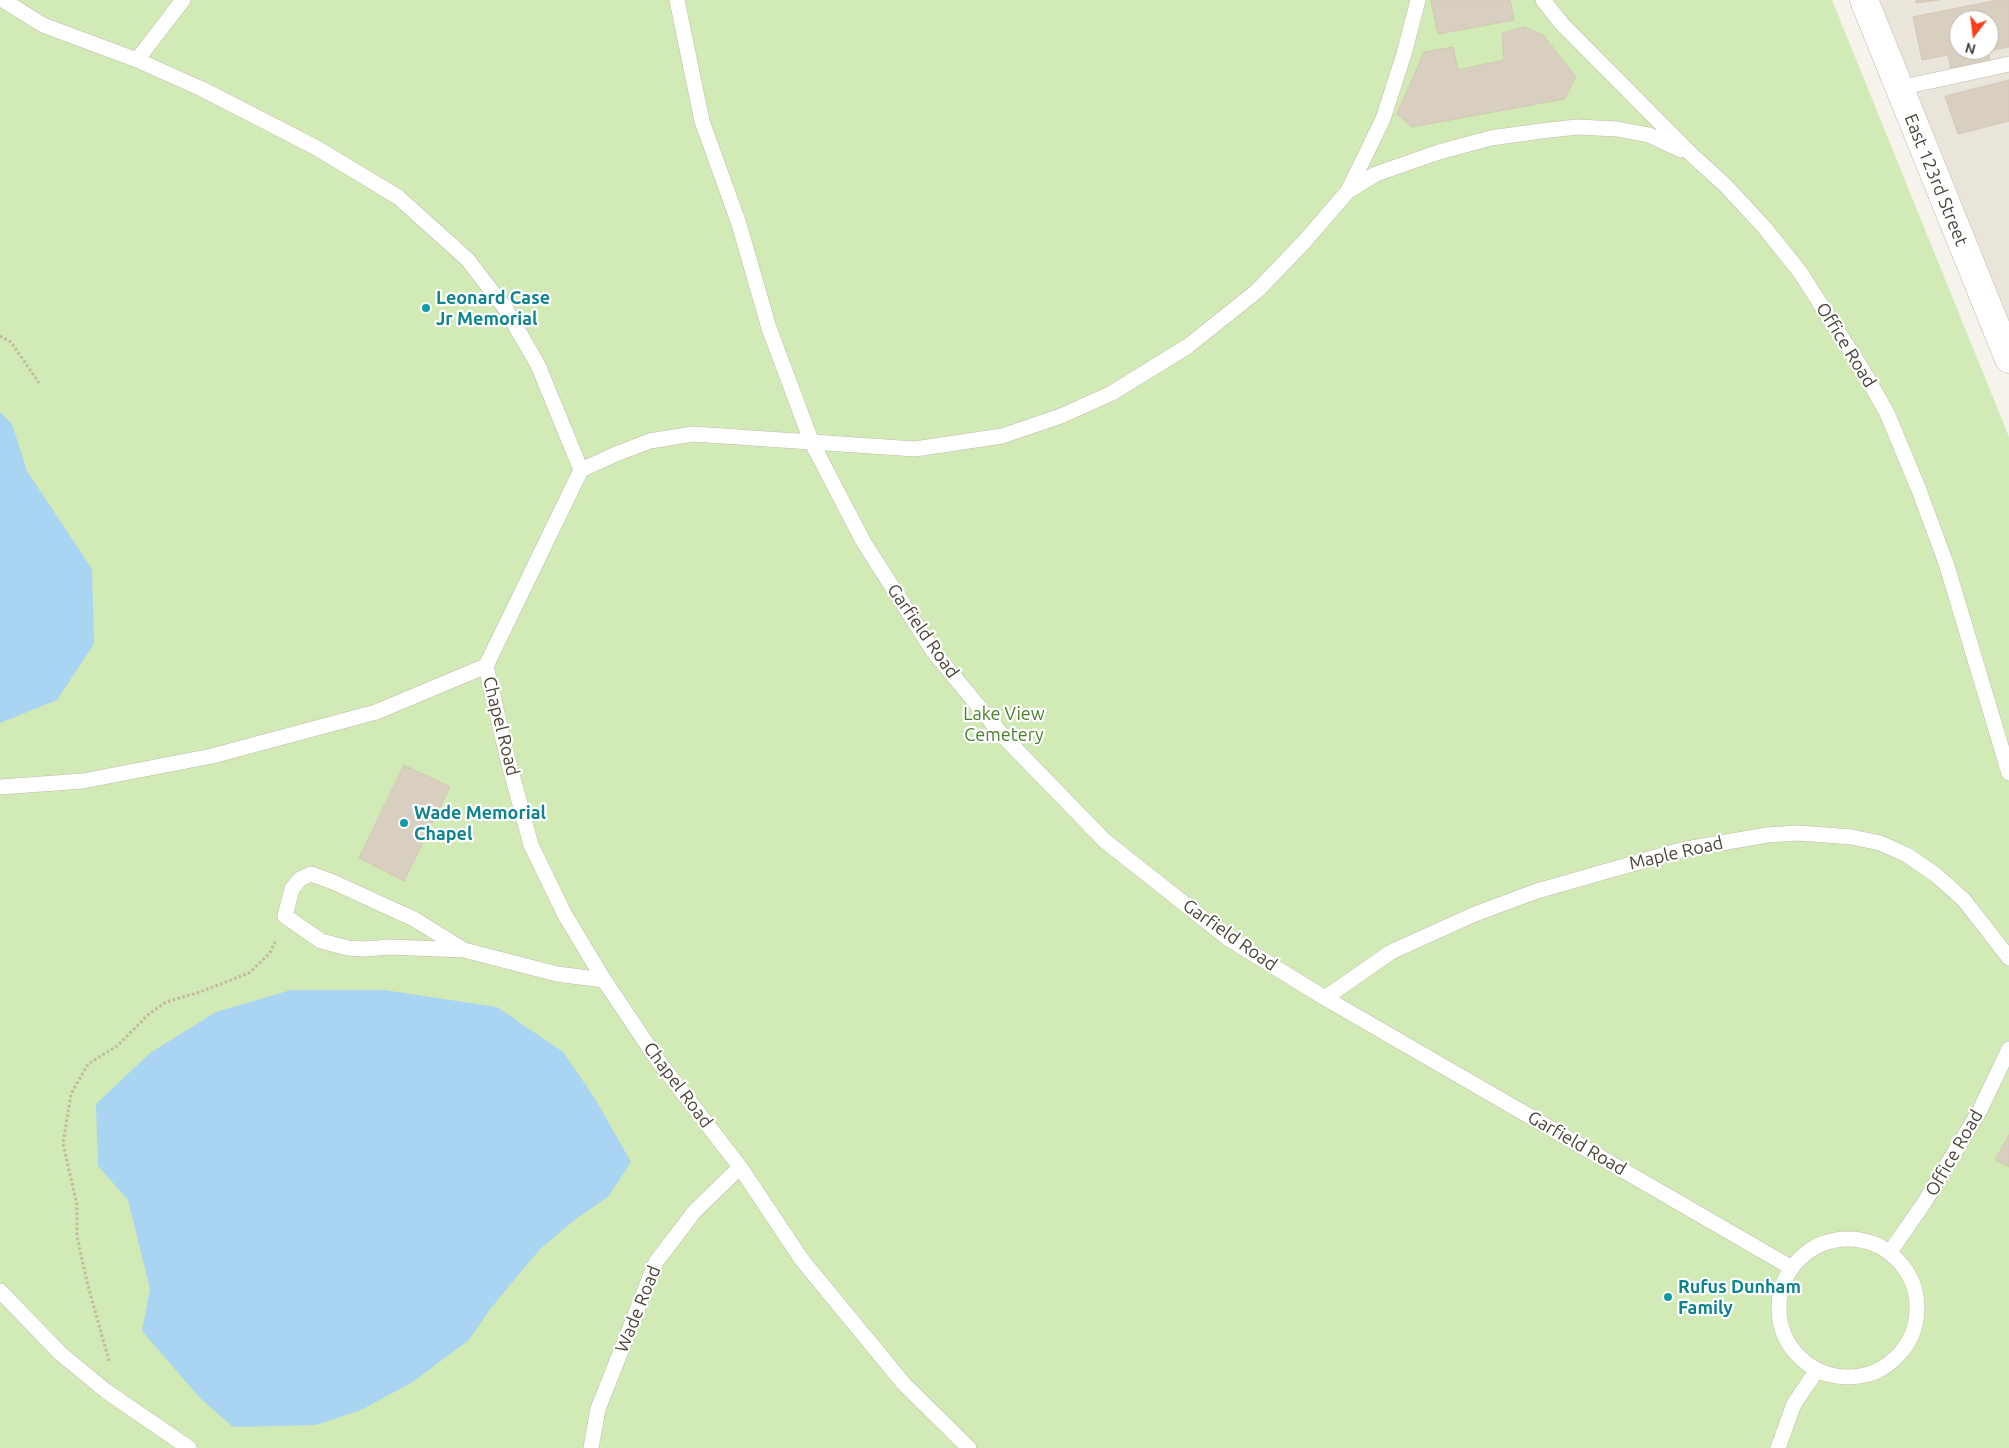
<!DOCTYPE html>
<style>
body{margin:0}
#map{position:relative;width:2009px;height:1448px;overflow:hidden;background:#f6f3ec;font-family:Ubuntu,sans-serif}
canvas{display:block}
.north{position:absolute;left:1949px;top:10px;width:50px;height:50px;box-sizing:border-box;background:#fff;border:1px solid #b7b4b0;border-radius:50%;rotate:195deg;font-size:14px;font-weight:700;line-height:20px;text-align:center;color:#4b4439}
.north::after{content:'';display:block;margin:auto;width:18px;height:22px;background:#fc3f1d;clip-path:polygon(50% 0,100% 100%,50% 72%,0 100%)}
</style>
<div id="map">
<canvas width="2009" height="1448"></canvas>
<div class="north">N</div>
</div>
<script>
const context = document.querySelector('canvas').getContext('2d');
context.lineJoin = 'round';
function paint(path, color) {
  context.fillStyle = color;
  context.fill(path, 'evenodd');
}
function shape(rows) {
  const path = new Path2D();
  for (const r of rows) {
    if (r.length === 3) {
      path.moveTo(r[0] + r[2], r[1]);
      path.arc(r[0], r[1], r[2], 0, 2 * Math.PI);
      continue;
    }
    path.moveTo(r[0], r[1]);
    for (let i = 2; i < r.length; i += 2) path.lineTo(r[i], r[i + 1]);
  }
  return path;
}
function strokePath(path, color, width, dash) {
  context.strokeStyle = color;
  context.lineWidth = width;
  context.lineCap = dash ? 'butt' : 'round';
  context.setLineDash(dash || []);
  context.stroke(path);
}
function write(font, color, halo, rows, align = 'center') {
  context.font = font + ' Ubuntu,sans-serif';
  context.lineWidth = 4.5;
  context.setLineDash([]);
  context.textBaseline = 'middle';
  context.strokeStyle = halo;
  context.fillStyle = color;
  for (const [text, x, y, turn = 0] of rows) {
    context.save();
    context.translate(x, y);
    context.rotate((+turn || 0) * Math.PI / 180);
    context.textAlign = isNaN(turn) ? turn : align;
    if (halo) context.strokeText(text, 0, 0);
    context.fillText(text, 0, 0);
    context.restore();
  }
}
paint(shape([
 [1864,0,2009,0,2009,359],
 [1959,20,1989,20,1989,50,1959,50]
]), '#eae5da');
paint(shape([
 [0,0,1832,0,2009,437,2009,1448,0,1448]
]), '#d2eab5');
paint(shape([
 [0,412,12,424,27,471,92,569,94,644,57,700,0,723],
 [291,990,384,990,497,1007,563,1052,594,1097,631,1162,608,1197,577,1218,540,1249,491,1308,469,1340,411,1383,361,1410,316,1425,233,1427,200,1398,142,1331,150,1289,128,1200,98,1166,96,1104,150,1053,216,1012]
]), '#a9d4f2');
const building = shape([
 [1436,0,1510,0,1514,20,1438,34,1431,1,1436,0],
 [1916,0,1939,0,1916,3,1916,0],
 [1998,0,2009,0,2009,47,1988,51,1990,61,1951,69,1948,55,1922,60,1913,17,1998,0],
 [1959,20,1989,20,1989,50,1959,50,1959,20],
 [1524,27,1543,35,1576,77,1564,99,1412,127,1397,114,1424,52,1453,47,1458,70,1504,60,1502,33,1524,27],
 [2009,80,2009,121,1958,134,1945,96,2009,80],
 [404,765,450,787,404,881,359,858,404,765],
 [2009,1135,2009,1167,1995,1160,2009,1135]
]);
paint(building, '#d8cfc1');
strokePath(building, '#d3c7b4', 1);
const service = shape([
 [3,0,43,25,137,60,202,89,315,147,398,197,467,259,505,308,538,365,581,470],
 [677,0,702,121,739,224,769,328,812,443,863,541,933,651,1003,736,1105,841,1229,939,1325,998,1792,1268],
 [1543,0,1562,24,1692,155,1725,185,1764,227,1800,272,1862,369,1887,413,1919,490,1947,566,2009,773],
 [137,60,183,0],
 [1899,88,2009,64],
 [1348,191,1376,174,1439,152,1491,138,1541,131,1577,127,1617,129,1649,135,1681,150],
 [486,666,507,756,531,845,565,915,604,980,657,1059,740,1167,802,1260,904,1384,969,1448],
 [0,787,83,781,212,756,376,712,486,666,581,470,616,454,650,441,693,434,915,449,1002,436,1061,416,1112,393,1188,346,1257,291,1304,242,1348,191,1383,119,1404,54,1418,0],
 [464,950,390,947,365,949,348,948,321,941,285,916,292,889,300,879,311,874,333,882,414,919,464,950,557,974,604,980],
 [1325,998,1391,952,1475,914,1537,891,1681,850,1767,835,1798,833,1852,837,1880,843,1907,855,1936,875,1964,900,2009,958],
 [1848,1308,69],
 [1890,1252,1924,1203,1980,1110,2009,1049],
 [0,1291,61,1354,106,1391,189,1448],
 [591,1448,598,1409,656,1262,694,1212,740,1167],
 [1778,1448,1794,1404,1817,1370]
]);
const minor = shape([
 [1864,0,2009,359]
]);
strokePath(service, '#c2bbae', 16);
strokePath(minor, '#c2bbae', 29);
strokePath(shape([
 [0,336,11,342,39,383],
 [109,1361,88,1286,77,1237,77,1205,63,1144,71,1094,88,1064,117,1046,149,1014,166,1002,200,992,249,973,270,953,276,940]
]), '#c4b79f', 3, [2.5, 2.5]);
strokePath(service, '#fff', 15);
strokePath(minor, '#fff', 28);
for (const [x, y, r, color] of [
 [426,308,5,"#0f9aa8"],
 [404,823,5,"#0f9aa8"],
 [1668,1297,5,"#0f9aa8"]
]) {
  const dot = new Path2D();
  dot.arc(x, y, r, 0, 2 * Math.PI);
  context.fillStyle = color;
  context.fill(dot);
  strokePath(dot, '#fff', 2);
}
write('18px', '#4b4439', '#fff', [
 ["East 123rd Street",1936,180,68],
 ["Office Road",1846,345,58],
 ["Garfield Road",923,631,55],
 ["Chapel Road",501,726,76],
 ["Maple Road",1676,853,-13],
 ["Garfield Road",1230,935,35],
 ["Chapel Road",678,1085,53],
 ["Garfield Road",1577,1143,30],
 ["Office Road",1954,1153,-60],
 ["Wade Road",638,1309,-68]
]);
write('bold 18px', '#0d838f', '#fff', [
 ["Leonard Case",436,298],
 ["Jr Memorial",436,319],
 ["Wade Memorial",414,813],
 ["Chapel",414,834],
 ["Rufus Dunham",1678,1287],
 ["Family",1678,1308]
], 'left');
write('18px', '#4a7f2a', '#fff', [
 ["Lake View",1004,714],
 ["Cemetery",1004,735]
]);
</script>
